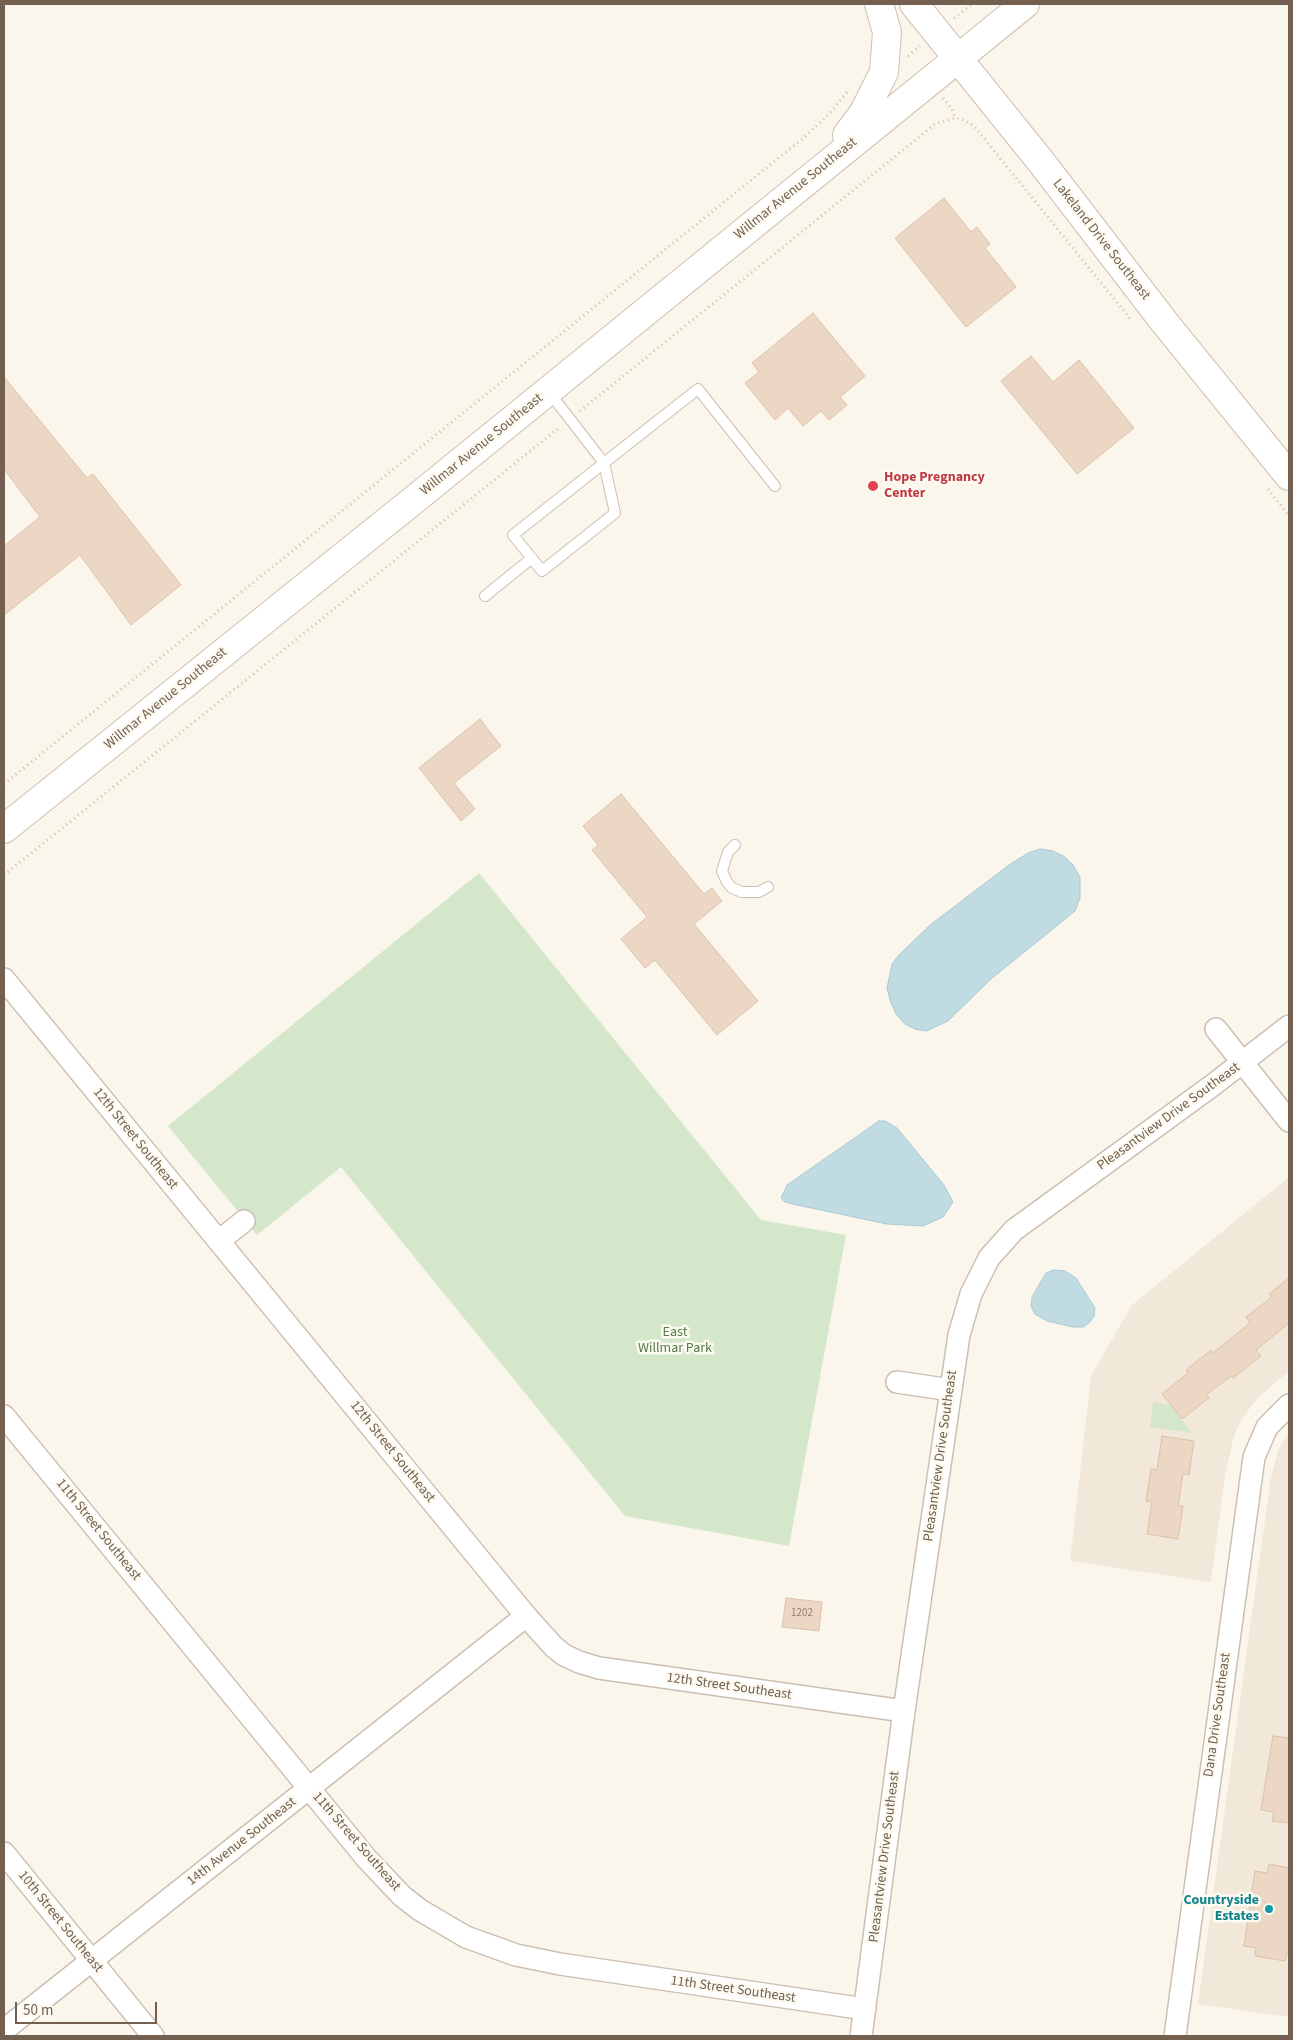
<!DOCTYPE html>
<style>
body{margin:0}
#map{position:relative;width:1293px;height:2040px;overflow:hidden;background:#fbf6eb;font-family:"Source Sans 3",sans-serif}
canvas{display:block}
.frame{position:absolute;inset:0;border:5px solid #736051;pointer-events:none}
.scale{position:absolute;left:15px;top:2002px;width:142px;height:22px;box-sizing:border-box;border:2px solid #736051;border-top:0;padding-left:6px;font-size:15px;line-height:18px;white-space:nowrap;color:#736051;-webkit-text-stroke:4px #fdfaf1;paint-order:stroke}
</style>
<div id="map">
<canvas width="1293" height="2040"></canvas>
<div class="frame"></div>
<div class="scale">50 m</div>
</div>
<script>
const context = document.querySelector('canvas').getContext('2d');
context.lineJoin = 'round';
function paint(path, color) {
  context.fillStyle = color;
  context.fill(path, 'evenodd');
}
function shape(rows) {
  const path = new Path2D();
  for (const r of rows) {
    path.moveTo(r[0], r[1]);
    for (let i = 2; i < r.length; i += 2) path.lineTo(r[i], r[i + 1]);
  }
  return path;
}
function strokePath(path, color, width, dash) {
  context.strokeStyle = color;
  context.lineWidth = width;
  context.lineCap = dash ? 'butt' : 'round';
  context.setLineDash(dash || []);
  context.stroke(path);
}
function write(font, color, halo, rows, align = 'center') {
  context.font = font + ' "Source Sans 3",sans-serif';
  context.lineWidth = 5;
  context.setLineDash([]);
  context.textBaseline = 'middle';
  context.strokeStyle = halo;
  context.fillStyle = color;
  for (const [text, x, y, turn = 0] of rows) {
    context.save();
    context.translate(x, y);
    context.rotate((+turn || 0) * Math.PI / 180);
    context.textAlign = isNaN(turn) ? turn : align;
    if (halo) context.strokeText(text, 0, 0);
    context.fillText(text, 0, 0);
    context.restore();
  }
}
paint(shape([
 [1289,1177,1289,1371,1257,1399,1241,1420,1234,1436,1225,1476,1211,1582,1070,1561,1091,1376,1132,1305],
 [1289,1432,1289,2017,1198,2004,1270,1483,1278,1450]
]), '#f1e8da');
paint(shape([
 [479,873,761,1220,846,1235,789,1546,625,1516,341,1167,257,1235,168,1126],
 [1153,1402,1170,1405,1192,1433,1150,1427]
]), '#d4e7cb');
const water = shape([
 [1040,849,1053,851,1065,857,1073,865,1080,877,1080,898,1075,911,991,979,948,1021,926,1031,915,1029,905,1024,896,1014,890,1000,887,988,892,964,899,955,930,925,1009,865,1028,853,1040,849],
 [879,1121,885,1121,897,1128,944,1185,953,1202,943,1217,923,1226,887,1224,797,1205,785,1202,781,1198,787,1185,879,1121],
 [1054,1270,1065,1271,1076,1278,1095,1308,1094,1316,1090,1322,1083,1327,1073,1327,1047,1321,1035,1314,1031,1306,1032,1297,1046,1273,1054,1270]
]);
paint(water, '#c1dbe2');
strokePath(water, '#a9c9d3', 1);
const building = shape([
 [944,198,971,232,977,227,990,244,985,248,1016,287,966,327,895,238,944,198],
 [813,313,865,376,840,397,847,405,829,420,821,411,803,426,788,408,775,420,745,383,759,372,752,363,813,313],
 [1031,356,1053,382,1079,360,1134,428,1077,474,1001,381,1031,356],
 [4,377,87,478,93,474,181,585,131,625,80,555,4,615,4,546,40,517,4,469,4,377],
 [480,719,501,746,454,783,475,809,461,821,419,768,480,719],
 [621,794,704,894,712,888,722,901,694,924,758,1001,717,1035,655,960,645,968,621,939,647,917,592,850,598,845,583,826,621,794],
 [1289,1278,1289,1323,1256,1350,1261,1356,1233,1378,1231,1376,1206,1395,1209,1398,1182,1419,1162,1394,1188,1373,1186,1370,1211,1350,1213,1353,1250,1323,1246,1317,1272,1297,1269,1294,1289,1278],
 [1162,1436,1194,1441,1189,1475,1183,1474,1178,1506,1183,1506,1178,1539,1147,1534,1152,1502,1146,1501,1151,1469,1157,1470,1162,1436],
 [786,1598,822,1602,819,1631,782,1627,786,1598],
 [1273,1736,1289,1738,1289,1823,1272,1821,1274,1812,1261,1810,1273,1736],
 [1269,1864,1289,1868,1289,1953,1287,1952,1285,1961,1255,1956,1256,1948,1244,1946,1255,1871,1267,1873,1269,1864]
]);
paint(building, '#ebd7c4');
strokePath(building, '#dec1a8', 1);
const service = shape([
 [549,392,604,463,698,389,775,486],
 [604,463,615,513,542,571,513,535,604,463],
 [485,596,532,558],
 [735,845,728,852,722,871,727,882,732,888,742,892,759,892,768,887]
]);
const minor = shape([
 [4,979,526,1616,554,1647,564,1655,579,1662,599,1668,904,1711],
 [1216,1029,1289,1121],
 [219,1241,244,1221],
 [897,1382,951,1390],
 [4,1416,367,1859,402,1896,420,1910,466,1937,516,1955,560,1964,865,2009],
 [4,1853,153,2036],
 [4,2030,526,1616],
 [861,2036,904,1711,959,1335,971,1294,989,1258,1014,1230,1213,1085,1289,1026],
 [1175,2036,1254,1457,1267,1427,1289,1405]
]);
const secondary = shape([
 [914,4,1042,163,1165,323,1289,476],
 [847,135,864,112,884,72,887,32,879,4],
 [4,829,410,503,1025,4]
]);
strokePath(service, '#ccbfb2', 12);
strokePath(minor, '#ccbfb2', 24);
strokePath(secondary, '#cec0b0', 30);
strokePath(shape([
 [954,18,972,4],
 [908,56,920,46],
 [943,98,952,109,955,118],
 [580,411,929,129,935,124,955,118,964,120,974,126,1132,321],
 [1268,489,1289,516],
 [4,784,807,135,832,111,847,92],
 [4,875,560,427]
]), '#d2bca9', 3, [1, 4]);
strokePath(service, '#fff', 10);
strokePath(minor, '#fff', 21);
strokePath(secondary, '#fff', 28);
for (const [x, y, r, color] of [
 [873,486,6,"#e0444e"],
 [1269,1909,5,"#0f9aa8"]
]) {
  const dot = new Path2D();
  dot.arc(x, y, r, 0, 2 * Math.PI);
  context.fillStyle = color;
  context.fill(dot);
  strokePath(dot, '#fdfaf1', 2);
}
write('11px', '#917e6e', null, [
 ["1202",802,1614]
]);
write('14px', '#736051', '#fdfaf1', [
 ["Willmar Avenue Southeast",796,189,-39],
 ["Lakeland Drive Southeast",1101,240,52],
 ["Willmar Avenue Southeast",482,445,-39],
 ["Willmar Avenue Southeast",166,699,-39],
 ["Pleasantview Drive Southeast",1169,1117,-36],
 ["12th Street Southeast",135,1139,51],
 ["12th Street Southeast",392,1452,51],
 ["Pleasantview Drive Southeast",941,1456,-82],
 ["11th Street Southeast",98,1530,51],
 ["12th Street Southeast",729,1687,8],
 ["Dana Drive Southeast",1218,1715,-82],
 ["14th Avenue Southeast",242,1842,-38],
 ["11th Street Southeast",356,1842,49],
 ["Pleasantview Drive Southeast",885,1857,-83],
 ["10th Street Southeast",60,1922,51],
 ["11th Street Southeast",733,1990,8]
]);
write('bold 14px', '#be3a42', '#fdfaf1', [
 ["Hope Pregnancy",884,478],
 ["Center",884,494]
], 'left');
write('14px', '#577d4d', '#fdfaf1', [
 ["East",675,1333],
 ["Willmar Park",675,1349]
]);
write('bold 14px', '#0d838f', '#fdfaf1', [
 ["Countryside",1259,1901],
 ["Estates",1259,1917]
], 'right');
</script>
